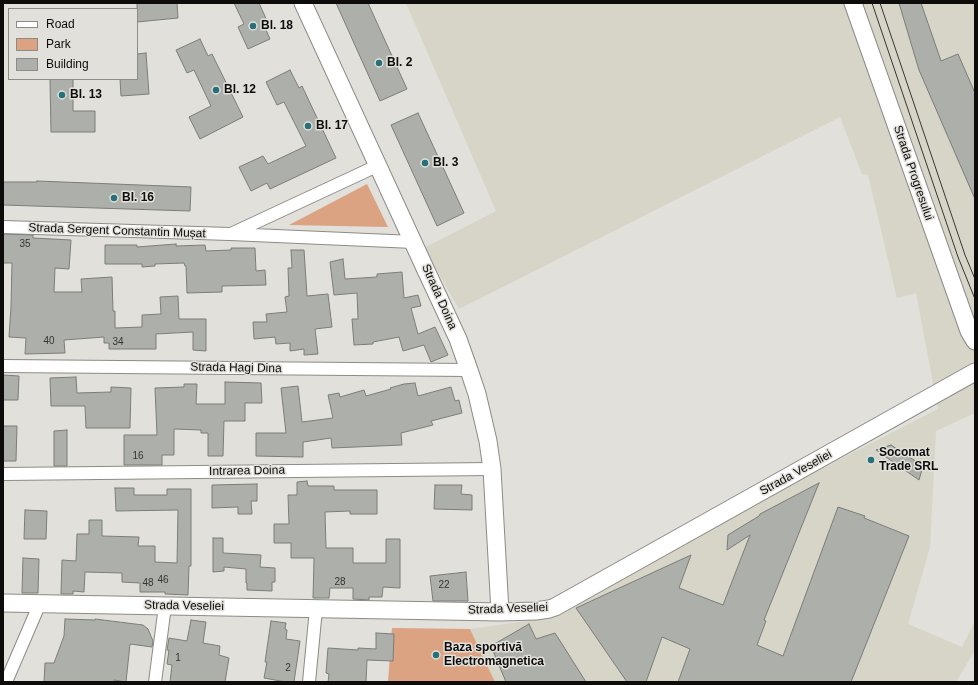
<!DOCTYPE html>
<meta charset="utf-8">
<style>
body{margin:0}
#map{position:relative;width:978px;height:685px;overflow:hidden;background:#e1e0da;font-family:Helvetica,sans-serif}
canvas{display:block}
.frame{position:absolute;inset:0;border:4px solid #0d0c0b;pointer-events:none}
.legend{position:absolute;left:8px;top:8px;width:130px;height:72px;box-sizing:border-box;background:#e1e0da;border:1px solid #8c8b87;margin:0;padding:5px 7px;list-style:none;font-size:12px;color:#0d0c0b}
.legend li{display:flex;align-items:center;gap:8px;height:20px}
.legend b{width:20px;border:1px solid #8c8b87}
</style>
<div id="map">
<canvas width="978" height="685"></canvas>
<div class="frame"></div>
<ul class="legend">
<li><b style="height:5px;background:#fff"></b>Road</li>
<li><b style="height:11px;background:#dba381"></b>Park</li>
<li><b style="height:11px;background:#adafaa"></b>Building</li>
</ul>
</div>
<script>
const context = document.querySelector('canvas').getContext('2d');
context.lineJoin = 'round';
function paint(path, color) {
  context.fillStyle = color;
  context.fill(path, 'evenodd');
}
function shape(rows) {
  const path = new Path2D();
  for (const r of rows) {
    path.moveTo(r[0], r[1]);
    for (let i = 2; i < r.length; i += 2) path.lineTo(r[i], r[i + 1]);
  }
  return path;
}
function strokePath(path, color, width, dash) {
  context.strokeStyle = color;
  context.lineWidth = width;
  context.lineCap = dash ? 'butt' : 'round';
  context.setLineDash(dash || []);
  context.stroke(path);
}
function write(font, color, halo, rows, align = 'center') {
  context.font = font + ' Helvetica,sans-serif';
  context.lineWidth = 3;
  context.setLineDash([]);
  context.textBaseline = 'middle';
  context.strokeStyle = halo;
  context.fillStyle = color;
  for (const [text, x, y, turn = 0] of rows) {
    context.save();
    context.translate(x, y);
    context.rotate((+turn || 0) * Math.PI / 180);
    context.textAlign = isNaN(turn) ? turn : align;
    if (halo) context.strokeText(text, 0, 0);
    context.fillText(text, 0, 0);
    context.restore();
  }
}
paint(shape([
 [406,3,975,3,975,413,936,431,930,547,908,624,962,647,975,621,975,650,956,682,495,682,470,629,526,621,938,409,916,293,897,298,868,175,862,174,840,117,459,309,424,248,496,211]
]), '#d7d4c8');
paint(shape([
 [367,184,388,227,289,225],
 [392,628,470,629,495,682,388,682]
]), '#dba381');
const building = shape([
 [137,3,177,3,178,18,137,22,137,3],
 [234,3,259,3,268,23,264,25,270,39,248,49,238,27,244,24,234,3],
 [336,3,368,3,407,89,380,101,336,3],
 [899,3,921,3,941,61,958,54,975,93,975,199,919,70,899,3],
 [200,39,208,56,212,54,243,117,200,139,189,117,211,106,194,70,187,73,176,50,200,39],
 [146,53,149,94,121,96,120,79,137,79,137,54,146,53],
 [290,70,299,88,302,86,336,158,270,189,267,183,251,191,239,167,263,156,268,164,306,146,284,102,277,105,266,82,290,70],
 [50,79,73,79,73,111,95,111,95,132,51,132,50,79],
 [418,113,464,213,437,226,391,125,418,113],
 [37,181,191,187,190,211,3,205,3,182,37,182,37,181],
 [3,234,33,235,33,238,71,240,69,269,55,268,54,292,82,292,81,279,112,277,113,311,115,311,115,328,142,327,142,315,161,314,160,297,178,296,179,319,206,319,206,351,193,350,193,332,156,334,156,349,109,349,109,343,104,343,104,337,64,340,65,353,25,354,26,338,9,337,11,307,12,263,3,263,3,234],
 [176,244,176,246,205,245,206,251,231,250,231,248,255,248,256,271,265,270,266,285,222,286,222,292,187,293,186,266,185,266,184,263,155,264,155,266,142,267,142,264,105,264,105,245,137,245,137,247,176,244],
 [291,250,304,250,307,296,328,294,332,327,315,329,318,354,304,355,304,349,290,351,290,343,276,344,275,337,254,339,253,322,267,322,266,314,287,312,285,297,289,296,288,268,292,268,291,250],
 [343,259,345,279,377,277,377,274,402,272,404,298,418,295,421,306,411,308,418,334,435,327,448,355,431,362,424,345,403,351,399,337,373,342,373,344,354,345,352,319,358,319,357,293,334,295,330,262,343,259],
 [3,375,19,376,18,400,3,400,3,375],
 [76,377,77,393,111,392,111,387,131,388,130,428,86,428,85,406,51,406,50,378,76,377],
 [225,382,261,383,262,403,245,403,245,421,224,421,223,456,208,456,208,433,201,433,201,430,174,429,174,455,162,455,162,465,124,465,124,435,157,435,155,388,184,387,184,384,197,384,196,404,225,404,225,382],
 [415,383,418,396,451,387,455,401,459,400,462,413,431,421,433,425,401,433,402,445,332,448,331,438,303,442,303,457,256,456,256,433,286,433,281,388,298,386,302,422,333,418,328,395,339,393,340,397,364,390,366,396,391,389,390,388,404,384,415,383],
 [3,426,17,426,16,461,3,461,3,426],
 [67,430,67,466,54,466,54,431,67,430],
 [891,445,923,466,919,480,876,450,891,445],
 [307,481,308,486,334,486,334,490,377,490,377,514,350,514,350,511,325,512,326,548,353,548,353,563,386,563,386,539,400,539,400,588,383,587,382,597,369,597,369,600,353,599,353,588,330,588,329,598,313,598,314,558,291,558,291,543,274,543,274,524,289,524,288,495,297,495,297,482,307,481],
 [819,483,764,620,766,621,757,645,783,656,838,507,865,516,864,518,909,536,851,682,678,682,690,649,662,637,646,682,627,682,576,608,691,555,679,588,723,605,750,535,727,550,728,535,759,516,760,514,819,483],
 [257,484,257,501,251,501,252,514,238,514,238,507,212,508,212,485,257,484],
 [435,485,462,485,461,494,472,495,472,510,434,509,435,485],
 [115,488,134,488,134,495,167,495,167,489,191,489,191,566,189,566,188,595,165,594,165,592,140,592,140,583,122,582,122,573,85,572,84,592,73,591,73,594,61,594,62,560,76,561,77,534,89,534,89,520,102,520,102,536,139,537,138,546,155,546,155,562,177,563,178,510,116,511,115,488],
 [25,510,47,511,46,539,24,539,25,510],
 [213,538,223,538,223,553,261,555,260,567,275,568,275,582,272,582,272,591,247,590,247,583,246,583,246,569,224,567,224,571,213,572,213,538],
 [23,558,39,559,38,593,22,593,23,558],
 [466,572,468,601,433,601,430,576,466,572],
 [65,619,95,620,95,619,143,625,148,629,153,641,152,647,130,644,126,682,114,680,114,682,44,682,45,663,54,663,64,636,65,619],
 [191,620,206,622,203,643,220,646,219,655,229,658,225,682,170,682,172,665,167,664,169,650,167,650,169,638,187,641,191,620],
 [271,621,286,623,285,629,287,630,286,639,300,641,294,682,286,682,264,678,267,662,265,662,271,621],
 [529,624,536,639,555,633,586,682,506,682,491,646,529,624],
 [376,633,394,634,393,661,367,660,366,682,328,682,329,674,326,673,328,648,358,650,358,648,376,649,376,633]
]);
paint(building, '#adafaa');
strokePath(building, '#7c7d79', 1);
const street = shape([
 [3,227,230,234,414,242],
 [233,233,379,165],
 [3,366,469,370],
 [3,474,492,469],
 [6,682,40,603],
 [155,682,165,606],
 [309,682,316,609]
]);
const secondary = shape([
 [303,3,424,266,458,339,469,370,477,394,488,441,492,469,500,612],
 [853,3,969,331,975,341],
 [3,603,500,612,536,611,549,609,555,607,975,372]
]);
strokePath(street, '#8c8b87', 14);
strokePath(secondary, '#8c8b87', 19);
strokePath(street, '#fff', 12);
strokePath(secondary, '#fff', 17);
strokePath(shape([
 [872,3,958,257,975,299],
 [880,3,965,255,975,279]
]), '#373634', 1);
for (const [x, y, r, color] of [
 [253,26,4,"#277079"],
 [379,63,4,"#277079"],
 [216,90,4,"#277079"],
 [62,95,4,"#277079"],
 [308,126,4,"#277079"],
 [425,163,4,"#277079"],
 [114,198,4,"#277079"],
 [871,460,4,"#277079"],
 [436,655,4,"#277079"]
]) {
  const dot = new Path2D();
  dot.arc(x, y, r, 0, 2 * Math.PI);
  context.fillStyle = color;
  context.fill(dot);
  strokePath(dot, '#e1e0da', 1.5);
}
write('10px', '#353533', null, [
 ["35",25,244],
 ["40",49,341],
 ["34",118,342],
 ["16",138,456],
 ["46",163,580],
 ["28",340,582],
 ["48",148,583],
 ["22",444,585],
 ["1",178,658],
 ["2",288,668]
]);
write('bold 12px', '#0d0c0b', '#e1e0da', [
 ["Bl. 18",261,26],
 ["Bl. 2",387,63],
 ["Bl. 12",224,90],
 ["Bl. 13",70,95],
 ["Bl. 17",316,126],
 ["Bl. 3",433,163],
 ["Bl. 16",122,198],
 ["Socomat",879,453],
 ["Trade SRL",879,467],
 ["Baza sportivă",444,648],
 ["Electromagnetica",444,662]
], 'left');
write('12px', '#0d0c0b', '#e1e0da', [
 ["Strada Progresului",913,173,71],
 ["Strada Sergent Constantin Mușat",117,231,2],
 ["Strada Doina",439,297,66],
 ["Strada Hagi Dina",236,368,1],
 ["Intrarea Doina",247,471,-1],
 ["Strada Veseliei",796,473,-29],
 ["Strada Veseliei",184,606,1],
 ["Strada Veseliei",508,609,-2]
]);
</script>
